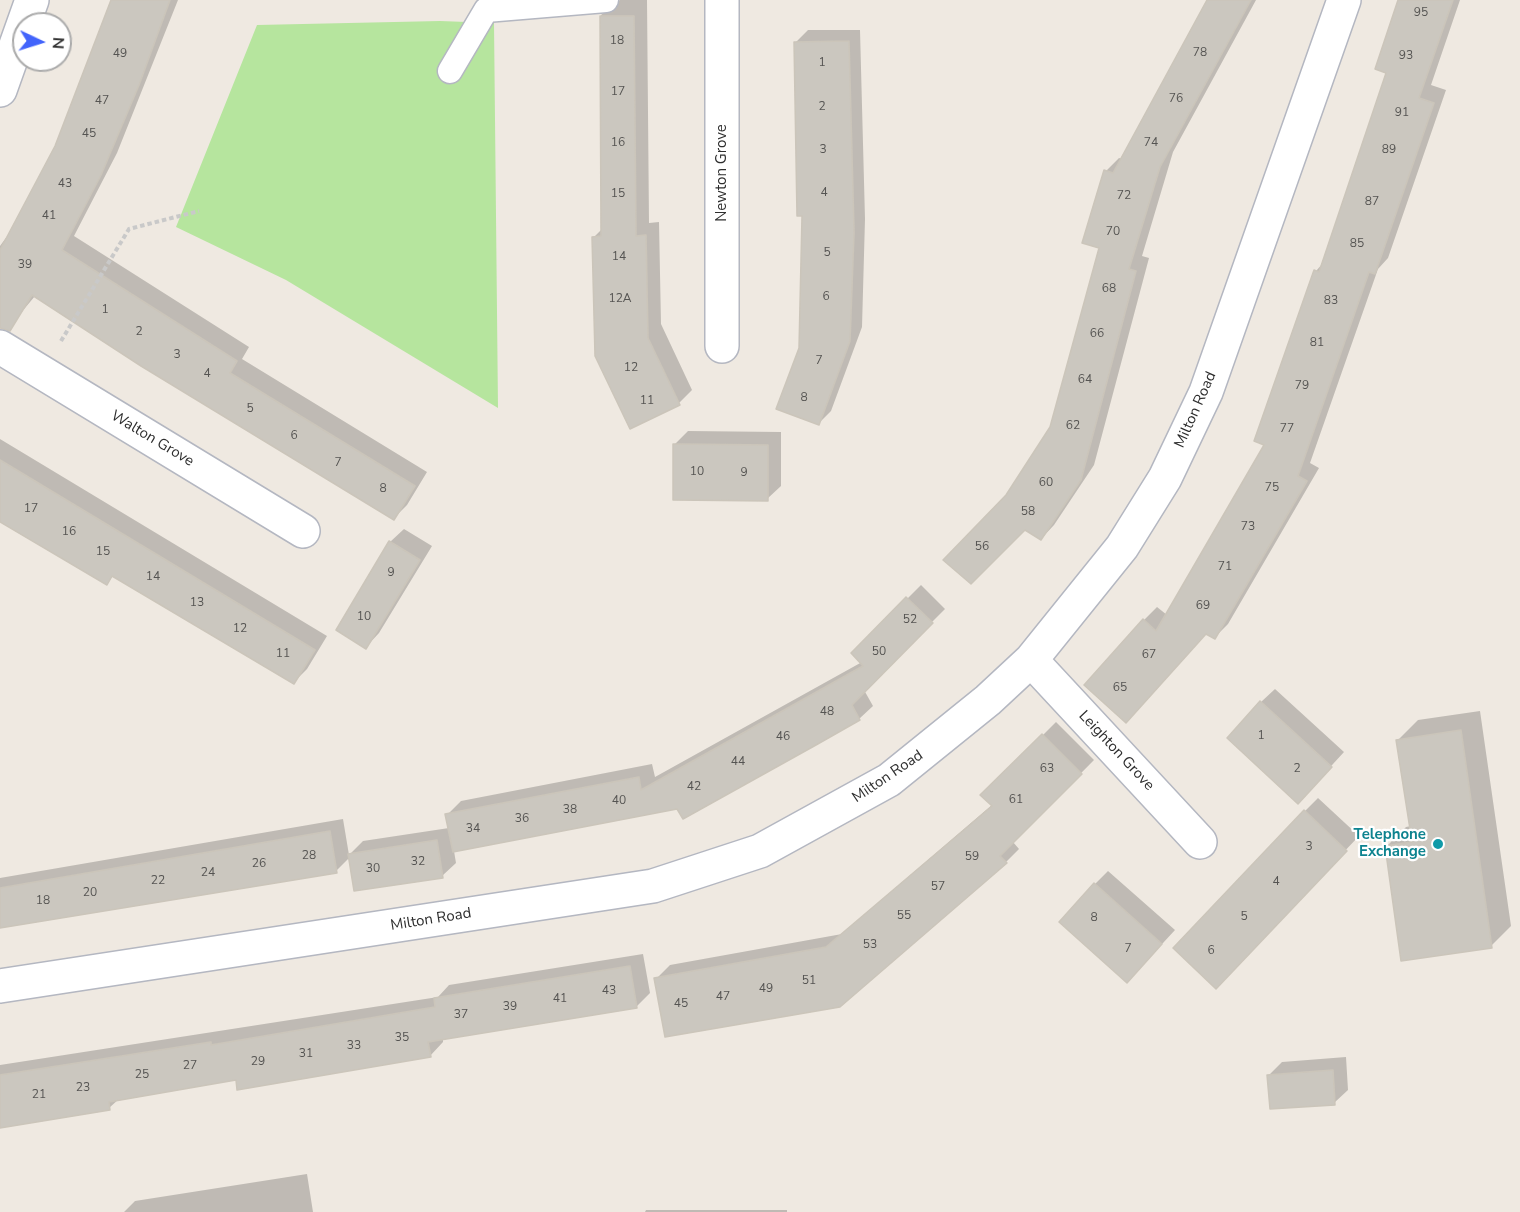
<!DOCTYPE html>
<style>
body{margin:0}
#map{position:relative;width:1520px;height:1212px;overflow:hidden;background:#efe9e1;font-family:"Nunito Sans",sans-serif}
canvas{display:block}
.north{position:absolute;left:12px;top:12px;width:60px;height:60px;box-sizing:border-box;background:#fff;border:2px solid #ababab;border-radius:50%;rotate:94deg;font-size:16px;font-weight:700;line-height:24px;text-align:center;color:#2e2e2e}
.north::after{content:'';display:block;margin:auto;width:21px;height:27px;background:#4264fb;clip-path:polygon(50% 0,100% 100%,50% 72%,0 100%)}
</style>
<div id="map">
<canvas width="1520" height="1212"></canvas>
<div class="north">N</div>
</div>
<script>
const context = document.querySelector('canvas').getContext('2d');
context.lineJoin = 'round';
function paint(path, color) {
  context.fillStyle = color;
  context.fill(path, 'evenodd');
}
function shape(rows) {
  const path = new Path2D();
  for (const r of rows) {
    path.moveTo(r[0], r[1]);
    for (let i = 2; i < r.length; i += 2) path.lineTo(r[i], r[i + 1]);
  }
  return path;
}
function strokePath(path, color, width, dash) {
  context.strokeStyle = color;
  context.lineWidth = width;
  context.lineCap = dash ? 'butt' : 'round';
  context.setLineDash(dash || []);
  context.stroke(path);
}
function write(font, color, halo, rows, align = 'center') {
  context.font = font + ' "Nunito Sans",sans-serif';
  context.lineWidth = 4.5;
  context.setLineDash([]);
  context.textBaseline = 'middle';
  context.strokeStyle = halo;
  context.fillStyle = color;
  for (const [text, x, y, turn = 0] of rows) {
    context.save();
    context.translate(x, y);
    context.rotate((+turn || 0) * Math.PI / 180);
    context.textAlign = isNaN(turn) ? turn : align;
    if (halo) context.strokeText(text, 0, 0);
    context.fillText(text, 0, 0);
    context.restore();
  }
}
paint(shape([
 [440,21,494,23,498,408,286,280,176,227,257,25]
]), '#b6e59e');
paint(shape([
 [112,0,178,0,117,153,74,236,249,347,242,359,427,472,407,505,394,518,35,296,15,320,0,311,0,246,13,228,57,146],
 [647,0,649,223,659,222,661,324,692,390,679,403,594,237,603,228,601,15,620,0],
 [1209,0,1256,0,1173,152,1142,256,1149,258,1094,465,1054,525,1041,539,1007,496,1052,428,1101,247,1106,171,1119,158,1123,159],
 [1400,0,1460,0,1431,85,1446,90,1388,258,1378,269,1310,463,1319,468,1228,624,1214,638,1206,633,1140,707,1144,620,1157,607,1167,615,1267,444,1316,271,1323,263,1388,72],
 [808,30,860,30,865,219,862,327,831,411,819,423,801,348,803,214,796,42],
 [688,431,781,432,781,486,767,499,675,444],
 [0,439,327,636,307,669,294,682,114,575,107,583,0,520],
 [404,529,432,546,379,633,366,647,390,542],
 [921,585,945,609,864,690,873,706,859,719,678,807,454,851,456,863,442,876,350,857,336,871,0,927,0,878,343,819,349,855,363,841,449,828,447,815,461,801,652,764,655,777,862,662,853,653],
 [1275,689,1344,752,1311,788,1261,702],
 [1480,711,1511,926,1491,946,1386,847,1406,827,1411,826,1398,740,1418,720],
 [1056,722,1094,760,1013,842,1019,849,1006,862,839,1005,656,979,670,965,842,934,993,804,983,795],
 [1318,798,1359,836,1229,973,1305,811],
 [1108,871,1175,930,1140,968,1095,884],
 [643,954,650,993,636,1007,443,1038,443,1042,430,1056,237,1078,119,1099,109,1108,0,1127,0,1065,438,997,449,985],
 [1346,1057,1348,1090,1334,1103,1269,1075,1282,1062],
 [307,1174,313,1212,124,1212,135,1201],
 [646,1210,787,1210,787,1212,645,1212]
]), '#0003');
const building = shape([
 [111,0,170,0,139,85,101,175,62,250,237,361,230,373,415,486,394,520,141,366,32,295,10,331,0,328,0,250,55,146,111,0],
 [1207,0,1251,0,1160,167,1129,269,1136,271,1081,480,1041,540,1025,530,971,584,943,560,1006,495,1050,427,1099,248,1082,243,1104,170,1113,173,1207,0],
 [1398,0,1453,0,1419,98,1434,103,1375,274,1369,272,1298,476,1307,481,1215,639,1206,634,1126,723,1084,685,1143,619,1156,631,1264,445,1254,441,1314,270,1319,272,1386,73,1375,69,1398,0],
 [600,16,634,16,636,236,646,235,648,338,680,405,630,429,595,356,592,237,601,236,600,16],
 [849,41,854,232,850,341,819,425,776,409,799,348,802,216,797,216,794,42,849,41],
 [673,444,768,445,768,501,673,500,673,444],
 [0,460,315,650,294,684,112,576,107,585,0,522,0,460],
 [389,541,420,560,366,649,336,630,389,541],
 [906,597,933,623,852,705,860,720,816,745,683,819,677,809,453,852,445,814,639,777,641,790,863,666,851,653,906,597],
 [1260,701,1332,767,1298,804,1227,738,1260,701],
 [1461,730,1492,948,1401,961,1385,846,1412,842,1396,740,1461,730],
 [1042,734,1082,774,1000,856,1007,863,840,1007,665,1037,654,978,826,947,992,806,980,795,1042,734],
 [1304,810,1347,851,1216,989,1173,948,1304,810],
 [330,831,337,873,0,928,0,888,330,831],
 [437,840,443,878,354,891,348,854,437,840],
 [1094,883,1162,944,1127,983,1059,922,1094,883],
 [630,966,637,1008,428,1042,431,1057,237,1090,236,1080,109,1102,110,1110,0,1128,0,1075,211,1042,211,1045,435,1007,434,998,630,966],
 [1333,1070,1335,1105,1270,1109,1267,1075,1333,1070]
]);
paint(building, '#cbc7bf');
strokePath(building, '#cbc5ba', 1.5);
const lane = shape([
 [450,71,486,10,606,0]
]);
const street = shape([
 [722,346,722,0],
 [0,347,303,531],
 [1031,660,1200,842],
 [0,986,653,886,760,851,889,780,988,700,1031,660,1122,547,1165,478,1206,392,1344,0]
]);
const secondary = shape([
 [0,90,32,0]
]);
strokePath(lane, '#b4b7c1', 27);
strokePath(street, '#b4b7c1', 36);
strokePath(secondary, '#b4b7c1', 36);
strokePath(shape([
 [61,341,129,229,199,211]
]), '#c9c9c9', 4, [4.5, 3]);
strokePath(lane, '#fff', 24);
strokePath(street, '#fff', 33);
strokePath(secondary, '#fff', 33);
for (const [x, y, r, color] of [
 [1438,844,6,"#0f9aa8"]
]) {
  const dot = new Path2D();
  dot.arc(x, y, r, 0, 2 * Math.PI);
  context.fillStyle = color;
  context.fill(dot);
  strokePath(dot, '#fff', 2);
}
write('12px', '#555452', null, [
 ["95",1421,13],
 ["18",617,41],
 ["78",1200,53],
 ["49",120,54],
 ["93",1406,56],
 ["1",822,63],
 ["17",618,92],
 ["76",1176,99],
 ["47",102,101],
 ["2",822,107],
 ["91",1402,113],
 ["45",89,134],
 ["16",618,143],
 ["74",1151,143],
 ["3",823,150],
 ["89",1389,150],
 ["43",65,184],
 ["4",824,193],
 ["15",618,194],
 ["72",1124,196],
 ["87",1372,202],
 ["41",49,216],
 ["70",1113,232],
 ["85",1357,244],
 ["5",827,253],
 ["14",619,257],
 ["39",25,265],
 ["68",1109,289],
 ["6",826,297],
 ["12A",620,299],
 ["83",1331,301],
 ["1",105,310],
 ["2",139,332],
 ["66",1097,334],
 ["81",1317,343],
 ["3",177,355],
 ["7",819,361],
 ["12",631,368],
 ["4",207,374],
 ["64",1085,380],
 ["79",1302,386],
 ["8",804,398],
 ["11",647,401],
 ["5",250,409],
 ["62",1073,426],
 ["77",1287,429],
 ["6",294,436],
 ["7",338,463],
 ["10",697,472],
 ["9",744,473],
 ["60",1046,483],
 ["75",1272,488],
 ["8",383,489],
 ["17",31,509],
 ["58",1028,512],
 ["73",1248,527],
 ["16",69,532],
 ["56",982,547],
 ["15",103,552],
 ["71",1225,567],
 ["9",391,573],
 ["14",153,577],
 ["13",197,603],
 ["69",1203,606],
 ["10",364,617],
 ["52",910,620],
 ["12",240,629],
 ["50",879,652],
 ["11",283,654],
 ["67",1149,655],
 ["65",1120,688],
 ["48",827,712],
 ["1",1261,736],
 ["46",783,737],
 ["44",738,762],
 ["63",1047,769],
 ["2",1297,769],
 ["42",694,787],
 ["61",1016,800],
 ["40",619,801],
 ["38",570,810],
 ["36",522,819],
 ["34",473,829],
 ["3",1309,847],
 ["28",309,856],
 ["59",972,857],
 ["32",418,862],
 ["26",259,864],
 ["30",373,869],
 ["24",208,873],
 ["22",158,881],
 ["4",1276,882],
 ["57",938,887],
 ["20",90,893],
 ["18",43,901],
 ["55",904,916],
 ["5",1244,917],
 ["8",1094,918],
 ["53",870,945],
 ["7",1128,949],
 ["6",1211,951],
 ["51",809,981],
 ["49",766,989],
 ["43",609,991],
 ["47",723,997],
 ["41",560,999],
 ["45",681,1004],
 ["39",510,1007],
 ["37",461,1015],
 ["35",402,1038],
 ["33",354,1046],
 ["31",306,1054],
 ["29",258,1062],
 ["27",190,1066],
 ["25",142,1075],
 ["23",83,1088],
 ["21",39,1095]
]);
write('15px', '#2e2e2e', '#fff', [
 ["Newton Grove",722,173,-90],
 ["Milton Road",1196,410,-66],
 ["Walton Grove",152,439,31],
 ["Leighton Grove",1116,751,47],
 ["Milton Road",888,777,-34],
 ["Milton Road",431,920,-9]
]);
write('bold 15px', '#0d838f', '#fff', [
 ["Telephone",1426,835],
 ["Exchange",1426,852]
], 'right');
</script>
